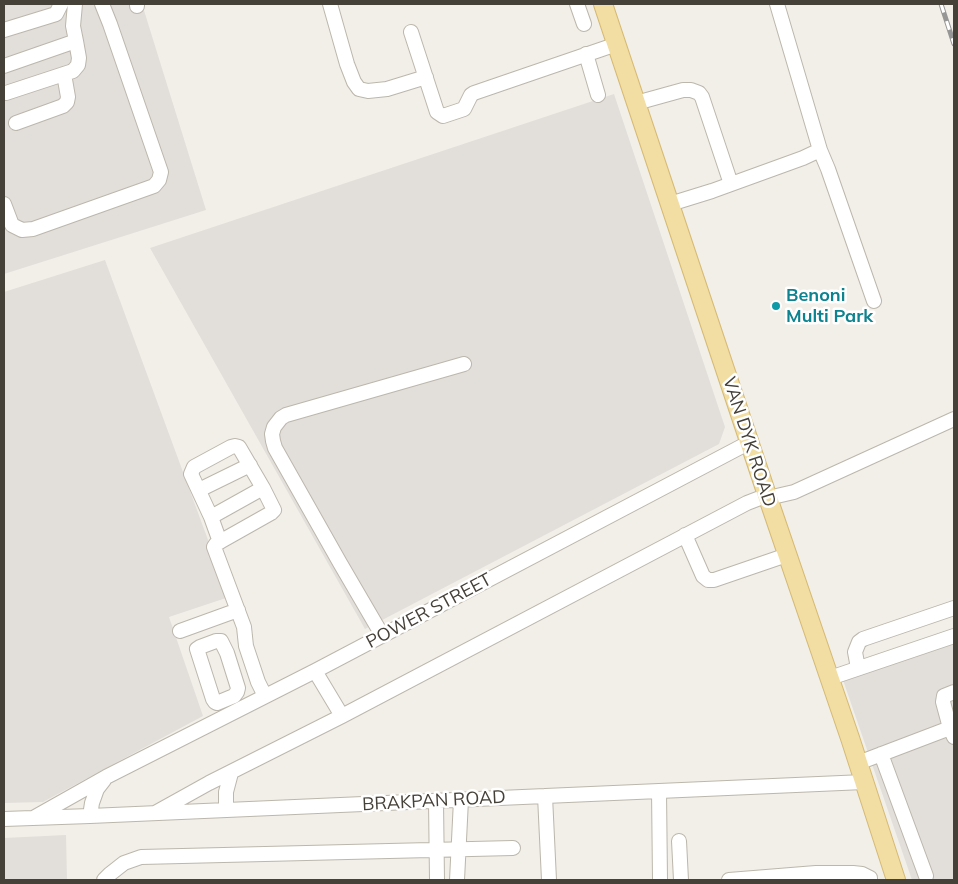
<!DOCTYPE html>
<style>
body{margin:0}
#map{position:relative;width:958px;height:884px;overflow:hidden;background:#f2efe9;font-family:Mulish,sans-serif}
canvas{display:block}
.frame{position:absolute;inset:0;border:5px solid #454038;pointer-events:none}
</style>
<div id="map">
<canvas width="958" height="884"></canvas>
<div class="frame"></div>
</div>
<script>
const context = document.querySelector('canvas').getContext('2d');
context.lineJoin = 'round';
function paint(path, color) {
  context.fillStyle = color;
  context.fill(path, 'evenodd');
}
function shape(rows) {
  const path = new Path2D();
  for (const r of rows) {
    path.moveTo(r[0], r[1]);
    for (let i = 2; i < r.length; i += 2) path.lineTo(r[i], r[i + 1]);
  }
  return path;
}
function strokePath(path, color, width, dash) {
  context.strokeStyle = color;
  context.lineWidth = width;
  context.lineCap = dash ? 'butt' : 'round';
  context.setLineDash(dash || []);
  context.stroke(path);
}
function write(font, color, halo, rows, align = 'center') {
  context.font = font + ' Mulish,sans-serif';
  context.lineWidth = 5;
  context.setLineDash([]);
  context.textBaseline = 'middle';
  context.strokeStyle = halo;
  context.fillStyle = color;
  for (const [text, x, y, turn = 0] of rows) {
    context.save();
    context.translate(x, y);
    context.rotate((+turn || 0) * Math.PI / 180);
    context.textAlign = isNaN(turn) ? turn : align;
    if (halo) context.strokeText(text, 0, 0);
    context.fillText(text, 0, 0);
    context.restore();
  }
}
paint(shape([
 [4,4,142,4,206,210,4,274],
 [614,94,725,427,719,444,365,629,150,248],
 [105,260,229,597,169,617,203,716,43,802,4,803,4,292],
 [954,642,954,880,912,880,843,680],
 [66,835,67,880,4,880,4,838]
]), '#e2deda');
const minor = shape([
 [137,4,137,6],
 [330,4,347,64,354,82,359,89,368,91,387,89,426,77],
 [577,4,584,24],
 [777,4,820,150],
 [4,30,56,14,61,4],
 [411,32,437,112,443,116,464,109,471,95,474,93,617,44],
 [586,54,598,95],
 [4,66,76,41,73,26,75,4],
 [6,93,73,71,78,65,79,58,76,41],
 [636,103,683,90,691,90,699,93,702,97,731,184],
 [16,123,63,106,67,102,68,97,64,74],
 [4,204,12,225,22,230,33,229,154,186,159,180,161,172,110,24,102,4],
 [670,204,712,191,803,158,820,150,828,169,874,301],
 [199,490,250,465],
 [211,517,263,488],
 [685,535,703,576,708,580,714,580,787,555],
 [220,542,211,517,191,474,194,467,231,447,235,446,239,447,263,488,274,510,271,513,216,544,214,547,244,627,246,646,258,682,265,696],
 [180,631,238,610],
 [382,635,340,563,275,448,273,441,272,434,274,427,281,418,286,415,464,364],
 [216,641,221,641,227,653,238,688,237,692,234,696,217,703,215,702,213,699,197,649,200,647,216,641],
 [858,668,855,652,859,642,863,639,954,608],
 [315,671,342,716],
 [830,678,954,636],
 [954,692,944,696,943,702,950,728,954,737],
 [881,754,926,876],
 [858,763,950,728],
 [659,791,660,880],
 [545,796,549,880],
 [436,801,437,880],
 [226,810,226,792,231,773],
 [155,813,209,783,342,716,747,503,760,498,768,498,794,492,954,419],
 [90,816,92,803,97,789,104,780],
 [35,817,106,777,315,671,750,442],
 [4,819,90,816,864,782],
 [679,841,681,880],
 [104,880,110,874,124,863,141,857,513,848],
 [457,880,461,800],
 [729,880,816,873,853,873,862,874,870,878,870,880]
]);
const major = shape([
 [603,4,768,498,850,738,896,880]
]);
strokePath(minor, '#bcb7ac', 16);
strokePath(major, '#d5ba74', 20);
strokePath(minor, '#fff', 14);
strokePath(major, '#f2dda2', 18);
const rail = shape([
 [941,4,954,44]
]);
strokePath(rail, '#969696', 5);
strokePath(rail, '#fff', 3, [9]);
for (const [x, y, r, color] of [
 [776,306,5,"#0f9aa8"]
]) {
  const dot = new Path2D();
  dot.arc(x, y, r, 0, 2 * Math.PI);
  context.fillStyle = color;
  context.fill(dot);
  strokePath(dot, '#fff', 2);
}
write('bold 18px', '#0d838f', '#fff', [
 ["Benoni",786,296],
 ["Multi Park",786,317]
], 'left');
write('18px', '#454038', '#fff', [
 ["VAN DYK ROAD",749,442,72],
 ["POWER STREET",429,611,-28],
 ["BRAKPAN ROAD",434,801,-3]
]);
</script>
